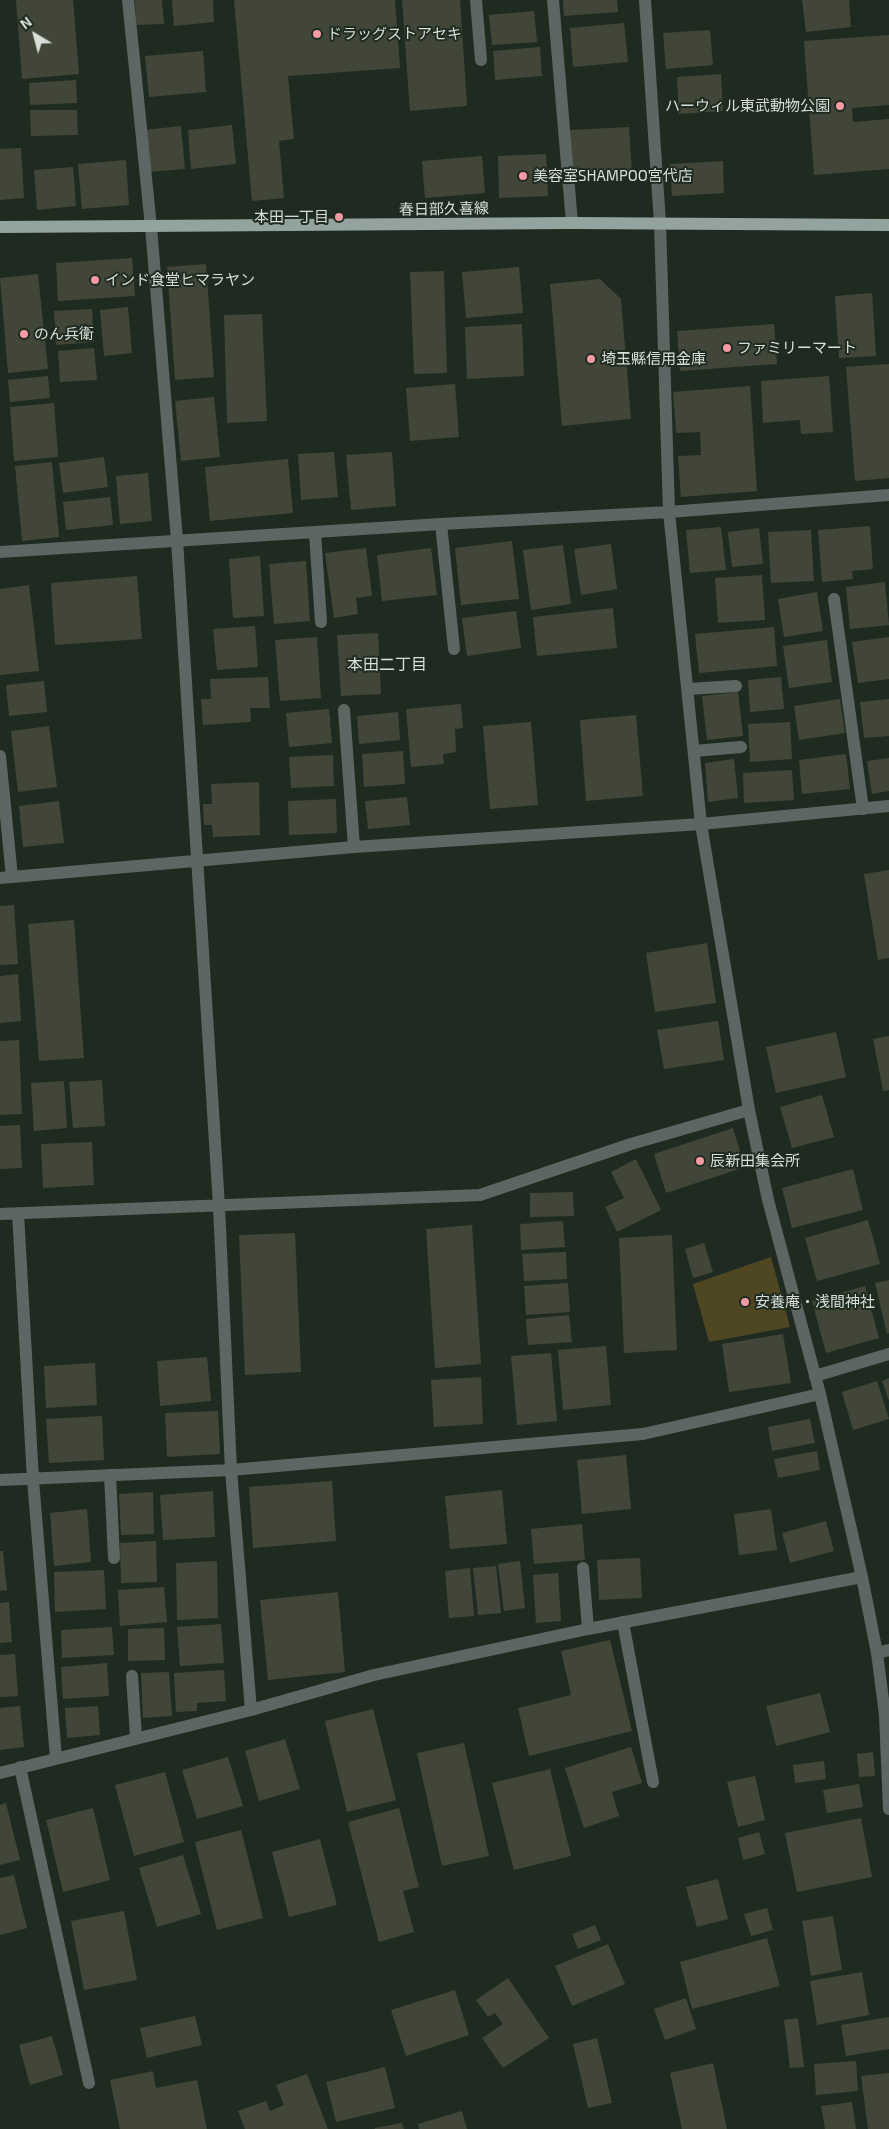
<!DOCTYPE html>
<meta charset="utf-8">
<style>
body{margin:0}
#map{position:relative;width:889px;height:2129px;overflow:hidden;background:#1f2b21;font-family:"Exo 2",sans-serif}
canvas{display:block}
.north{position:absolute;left:10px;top:10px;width:50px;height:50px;-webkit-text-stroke:4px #1f2b21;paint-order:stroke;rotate:323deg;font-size:14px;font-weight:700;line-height:20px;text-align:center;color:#d8dfd9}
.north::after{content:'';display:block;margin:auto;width:18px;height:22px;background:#d8dfd9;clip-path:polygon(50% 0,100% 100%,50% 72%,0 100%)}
</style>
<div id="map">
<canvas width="889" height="2129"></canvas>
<div class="north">N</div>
</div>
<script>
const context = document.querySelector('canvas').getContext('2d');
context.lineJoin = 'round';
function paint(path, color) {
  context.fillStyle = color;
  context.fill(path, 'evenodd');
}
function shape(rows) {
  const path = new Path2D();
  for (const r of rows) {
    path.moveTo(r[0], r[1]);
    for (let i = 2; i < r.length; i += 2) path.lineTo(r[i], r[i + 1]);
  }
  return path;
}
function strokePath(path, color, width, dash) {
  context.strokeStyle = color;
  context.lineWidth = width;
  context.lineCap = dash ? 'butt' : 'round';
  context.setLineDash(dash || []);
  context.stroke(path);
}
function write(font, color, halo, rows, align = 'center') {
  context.font = font + ' "Exo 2","Noto Sans JP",sans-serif';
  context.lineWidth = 4;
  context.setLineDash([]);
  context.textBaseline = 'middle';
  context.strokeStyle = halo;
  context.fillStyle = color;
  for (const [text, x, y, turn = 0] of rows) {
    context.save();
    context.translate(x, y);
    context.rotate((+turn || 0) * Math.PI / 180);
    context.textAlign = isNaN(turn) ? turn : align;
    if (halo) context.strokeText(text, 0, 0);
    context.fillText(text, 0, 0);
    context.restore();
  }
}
paint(shape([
 [771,1257,790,1327,709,1342,693,1284]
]), '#4f4622');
paint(shape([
 [16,0,73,0,79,74,22,79],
 [135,0,162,0,164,24,136,25],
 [172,0,213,0,214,22,174,26],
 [234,0,395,0,400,68,288,76,294,139,279,141,284,198,252,201],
 [402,0,460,0,467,106,410,111],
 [563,0,617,0,618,12,564,16],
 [802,0,849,0,851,27,806,32],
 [534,11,537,42,492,45,489,15],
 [624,23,628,62,573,67,570,28],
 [710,30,713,65,666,69,663,33],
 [889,35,889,105,852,108,853,122,889,119,889,169,814,175,804,41],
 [540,47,542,76,495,80,493,51],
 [203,51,206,92,149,97,145,56],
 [721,74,723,111,679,114,677,77],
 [76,80,77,103,30,105,29,83],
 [30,110,77,110,78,135,31,136],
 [232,125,236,164,191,169,188,130],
 [181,126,185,169,148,172,144,130],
 [629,127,632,174,573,178,570,130],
 [21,148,24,198,0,200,0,149],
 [546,154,548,196,499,198,498,156],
 [482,156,485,193,425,198,422,161],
 [126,160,129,205,82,209,78,164],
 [723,161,724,193,672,196,670,164],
 [73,167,76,206,37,210,34,170],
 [132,258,135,296,58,301,56,263],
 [206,264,214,377,175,380,167,267],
 [519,267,523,313,466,318,462,272],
 [444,271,447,373,414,374,410,272],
 [38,274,48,369,8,373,0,278],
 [600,279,621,299,631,419,562,426,550,284],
 [872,293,876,356,839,358,835,296],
 [128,307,132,353,104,356,100,310],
 [92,309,94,342,56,345,54,311],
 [262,314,267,421,227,423,224,315],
 [522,324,524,376,467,379,465,327],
 [774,324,777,364,680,371,677,331],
 [94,348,97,380,60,382,58,351],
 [889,364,889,478,855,481,846,367],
 [48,376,50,398,10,402,8,380],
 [829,376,833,432,801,434,800,420,763,423,761,381],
 [455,384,459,437,410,441,406,388],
 [750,386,757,491,681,497,678,456,701,455,700,432,676,433,673,392],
 [214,397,220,457,181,461,175,401],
 [54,403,58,457,14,461,10,407],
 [334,452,338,497,301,500,298,454],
 [392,452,396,506,351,510,346,455],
 [104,457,108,487,63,493,59,463],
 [288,459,293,513,210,521,205,467],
 [52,462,59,537,22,541,15,466],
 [148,473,152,521,120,524,116,476],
 [110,497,113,525,66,530,63,502],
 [870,526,873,569,852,571,853,579,822,582,818,530],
 [721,527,726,570,690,573,686,530],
 [759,528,763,564,732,567,728,532],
 [811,530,814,581,771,583,768,532],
 [512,541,519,599,461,605,455,548],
 [611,544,617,589,581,595,574,549],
 [563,545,571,604,531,610,523,550],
 [366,548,372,596,356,598,358,614,334,618,325,553],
 [431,548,437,595,382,601,377,555],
 [260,556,264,616,233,618,229,559],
 [306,561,310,621,274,624,269,564],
 [762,575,765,620,718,623,715,578],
 [137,576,142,639,55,645,51,583],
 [885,582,889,625,850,629,846,587],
 [29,585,39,671,0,675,0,589],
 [817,592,823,631,784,637,778,599],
 [613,608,617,648,537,656,533,617],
 [516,611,521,648,467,656,462,618],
 [255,626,258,667,217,670,213,629],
 [774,627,777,666,699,673,695,634],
 [378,633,381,694,341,696,337,635],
 [317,637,321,698,280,701,275,640],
 [889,637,889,679,858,683,852,642],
 [827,640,832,682,789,688,783,646],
 [268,677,270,708,250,708,251,722,203,725,201,699,211,699,210,679],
 [781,677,784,709,750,712,748,680],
 [44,681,47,712,9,716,6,685],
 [738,692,743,736,707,740,702,696],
 [840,699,845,733,799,740,794,706],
 [889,699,889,736,864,738,860,702],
 [461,704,463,728,455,729,456,752,443,754,444,764,411,767,406,709],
 [329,709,332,743,289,747,286,713],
 [398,712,400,740,359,744,357,716],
 [636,715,643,796,586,801,580,720],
 [531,722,538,805,490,809,483,726],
 [790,722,792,759,750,762,748,724],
 [49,726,57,787,18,792,11,731],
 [403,751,405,784,364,787,362,754],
 [846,754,850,789,802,794,799,760],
 [333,755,334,786,291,788,289,757],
 [889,758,889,791,872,794,867,761],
 [734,759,738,798,708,802,705,763],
 [792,770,794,800,744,803,743,773],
 [259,782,260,835,213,837,212,825,204,825,203,804,212,804,211,784],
 [407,797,410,825,368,829,365,801],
 [336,799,337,833,289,835,288,801],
 [59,801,64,843,23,847,19,806],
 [889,870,889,958,878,960,864,874],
 [14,905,18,964,0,965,0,906],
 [74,920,84,1058,39,1061,28,924],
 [707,943,716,1003,655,1012,646,953],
 [18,974,21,1021,0,1023,0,976],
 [718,1021,724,1060,664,1069,657,1030],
 [836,1032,846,1077,776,1093,766,1047],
 [889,1036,889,1090,883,1091,873,1039],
 [19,1040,22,1114,0,1115,0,1041],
 [102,1080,105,1126,73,1128,69,1082],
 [64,1081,67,1128,34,1131,31,1083],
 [822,1095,834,1137,792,1148,780,1107],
 [20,1125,22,1168,0,1169,0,1126],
 [733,1128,745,1167,666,1193,654,1154],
 [92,1142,94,1185,43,1188,41,1144],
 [636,1159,661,1210,617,1232,605,1207,624,1198,611,1172],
 [853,1169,863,1210,792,1228,782,1188],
 [573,1192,574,1216,530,1217,530,1193],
 [868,1220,880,1264,817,1281,805,1238],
 [563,1221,565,1247,521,1250,520,1224],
 [472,1225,481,1364,435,1368,426,1229],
 [295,1233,301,1372,245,1375,239,1235],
 [672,1235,677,1350,624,1353,619,1238],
 [704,1243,713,1272,693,1278,685,1249],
 [566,1252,567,1279,524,1281,522,1254],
 [889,1280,889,1333,887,1334,875,1283],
 [568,1283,570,1312,526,1315,524,1286],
 [865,1286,879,1338,826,1353,812,1301],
 [569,1315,572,1342,528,1345,526,1319],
 [783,1334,791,1383,729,1392,722,1344],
 [606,1346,611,1405,563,1410,558,1350],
 [551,1353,557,1421,517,1425,511,1356],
 [207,1357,211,1401,160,1406,157,1361],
 [95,1363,97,1405,46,1408,44,1366],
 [481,1377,483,1424,434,1427,431,1380],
 [889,1378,889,1401,882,1381],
 [877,1381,889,1419,853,1430,842,1392],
 [218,1411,220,1454,167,1457,165,1413],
 [102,1416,104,1460,49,1463,46,1419],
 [810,1419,815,1443,772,1451,768,1427],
 [817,1451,820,1470,778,1478,774,1459],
 [626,1455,631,1509,582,1514,577,1460],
 [332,1481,336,1541,253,1548,249,1487],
 [502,1490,507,1544,450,1549,445,1496],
 [213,1491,215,1537,163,1540,160,1495],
 [153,1492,154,1534,121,1535,119,1494],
 [87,1509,91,1562,54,1566,50,1513],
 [771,1509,777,1550,739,1555,734,1514],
 [826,1521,834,1551,790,1563,782,1533],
 [582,1524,585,1560,534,1564,531,1529],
 [156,1541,157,1582,121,1583,120,1543],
 [0,1551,3,1551,7,1590,0,1591],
 [640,1558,642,1598,599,1600,597,1560],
 [217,1561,218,1618,177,1620,176,1563],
 [520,1561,525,1608,504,1611,498,1564],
 [496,1566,501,1613,478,1615,473,1568],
 [470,1568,474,1616,449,1618,445,1571],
 [104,1570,106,1609,55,1612,54,1572],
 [558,1573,561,1621,536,1623,533,1575],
 [164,1587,167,1622,120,1626,118,1590],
 [338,1592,345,1672,268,1680,260,1600],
 [9,1602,12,1642,0,1643,0,1603],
 [221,1624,224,1663,180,1666,177,1627],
 [112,1627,114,1655,62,1658,61,1630],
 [164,1628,165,1660,128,1661,128,1629],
 [610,1640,632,1731,529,1756,518,1708,571,1695,561,1651],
 [15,1654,18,1696,0,1697,0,1655],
 [107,1663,109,1696,63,1699,61,1667],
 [224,1670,226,1701,197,1703,197,1711,176,1712,174,1673],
 [169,1672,172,1716,143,1718,141,1673],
 [820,1693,830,1732,776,1746,766,1706],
 [20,1706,24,1747,0,1750,0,1708],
 [98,1706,100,1735,67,1738,65,1708],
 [373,1709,396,1800,347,1812,325,1721],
 [285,1739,300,1789,259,1801,245,1751],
 [464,1743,489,1856,442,1866,417,1753],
 [631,1747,642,1783,612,1792,619,1816,584,1828,565,1768],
 [873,1752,875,1776,859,1777,857,1754],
 [228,1757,243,1806,197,1819,182,1770],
 [824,1761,826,1779,795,1783,793,1765],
 [550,1769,571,1856,514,1870,492,1783],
 [165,1772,184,1842,134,1856,115,1785],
 [755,1776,765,1820,738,1827,727,1782],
 [859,1784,863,1807,827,1813,823,1790],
 [6,1803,20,1860,0,1865,0,1805],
 [93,1808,110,1880,63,1892,46,1820],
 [399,1808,419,1887,403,1891,414,1932,379,1942,348,1822],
 [861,1818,872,1877,797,1892,785,1833],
 [241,1830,263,1918,217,1930,195,1842],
 [759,1832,765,1854,743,1860,738,1838],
 [320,1839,337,1905,289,1917,272,1852],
 [183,1855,201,1914,157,1927,139,1868],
 [14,1875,27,1928,0,1935,0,1878],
 [718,1879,728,1919,697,1927,686,1887],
 [767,1908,773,1930,751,1936,744,1914],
 [124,1911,137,1980,84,1990,71,1921],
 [833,1916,842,1970,811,1976,802,1921],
 [595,1925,601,1940,578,1949,572,1934],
 [767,1938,780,1986,692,2009,680,1962],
 [608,1944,625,1984,572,2006,555,1966],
 [862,1972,869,2015,817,2025,810,1981],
 [508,1978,549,2038,503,2068,482,2038,503,2024,495,2013,488,2017,476,2000],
 [455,1990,469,2035,406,2056,391,2010],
 [686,1998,696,2029,665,2040,654,2009],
 [195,2016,202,2045,147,2058,140,2028],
 [889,2017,889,2049,846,2056,841,2025],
 [798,2018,804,2067,790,2068,784,2020],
 [52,2036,63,2075,30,2085,19,2045],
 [597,2038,612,2103,588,2108,573,2044],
 [856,2061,858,2091,816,2095,814,2064],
 [713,2063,727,2129,682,2129,670,2073],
 [385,2067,395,2108,336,2122,326,2082],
 [153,2071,156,2088,197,2080,207,2129,120,2129,110,2080],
 [889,2073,889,2129,868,2129,861,2076],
 [307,2074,328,2129,245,2129,238,2111,266,2101,270,2111,284,2105,276,2085],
 [852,2102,856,2129,825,2129,821,2106],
 [462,2111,467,2129,419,2129,418,2124],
 [402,2123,404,2129,375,2129,375,2128]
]), '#424638');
strokePath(shape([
 [476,0,481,60],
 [553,0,572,223],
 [645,0,660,223],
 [441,524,454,649],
 [315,533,321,622],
 [834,599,863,809],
 [688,689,736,686],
 [344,710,354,847],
 [694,751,741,747],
 [0,756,12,877],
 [815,1376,889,1354],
 [110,1475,114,1558],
 [583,1568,588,1629],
 [623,1622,653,1782],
 [877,1653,889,1650],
 [132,1676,136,1737],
 [20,1767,89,2083]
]), '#5d6663', 12);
strokePath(shape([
 [128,0,151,227,177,540,219,1206,231,1470,251,1710],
 [660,223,669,512,701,824,749,1110,768,1200,820,1394,862,1577,877,1653,885,1715,889,1809],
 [0,552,441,524,669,512,889,495],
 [0,878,354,847,701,824,889,806],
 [18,1213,33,1480,56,1758],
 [0,1214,480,1195,631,1144,749,1110],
 [0,1480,231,1470,643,1434,820,1394],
 [0,1773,251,1710,374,1675,588,1629,862,1577]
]), '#5d6663', 12);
strokePath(shape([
 [0,227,572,223,889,225]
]), '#93a49f', 12);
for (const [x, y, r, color] of [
 [317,34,5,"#f49aa2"],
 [840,106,5,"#f49aa2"],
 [523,176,5,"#f49aa2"],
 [339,217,5,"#f49aa2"],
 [95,280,5,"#f49aa2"],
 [24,334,5,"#f49aa2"],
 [727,348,5,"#f49aa2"],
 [591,359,5,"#f49aa2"],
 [700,1161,5,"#f49aa2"],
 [745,1302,5,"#f49aa2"]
]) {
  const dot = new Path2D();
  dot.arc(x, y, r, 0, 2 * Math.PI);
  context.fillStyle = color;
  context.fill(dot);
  strokePath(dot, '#1f2b21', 2);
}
write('15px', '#d8dfd9', '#1f2b21', [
 ["ドラッグストアセキ",327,34],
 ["ハーウィル東武動物公園",830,106,"right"],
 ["美容室SHAMPOO宮代店",533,176],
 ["本田一丁目",329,217,"right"],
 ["インド食堂ヒマラヤン",105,280],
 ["のん兵衛",34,334],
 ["ファミリーマート",737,348],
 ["埼玉縣信用金庫",601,359],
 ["辰新田集会所",710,1161],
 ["安養庵・浅間神社",755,1302]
], 'left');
write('15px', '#d8dfd9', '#1f2b21', [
 ["春日部久喜線",444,209,-1]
]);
write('16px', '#d8dfd9', '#1f2b21', [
 ["本田二丁目",387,665]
]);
</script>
